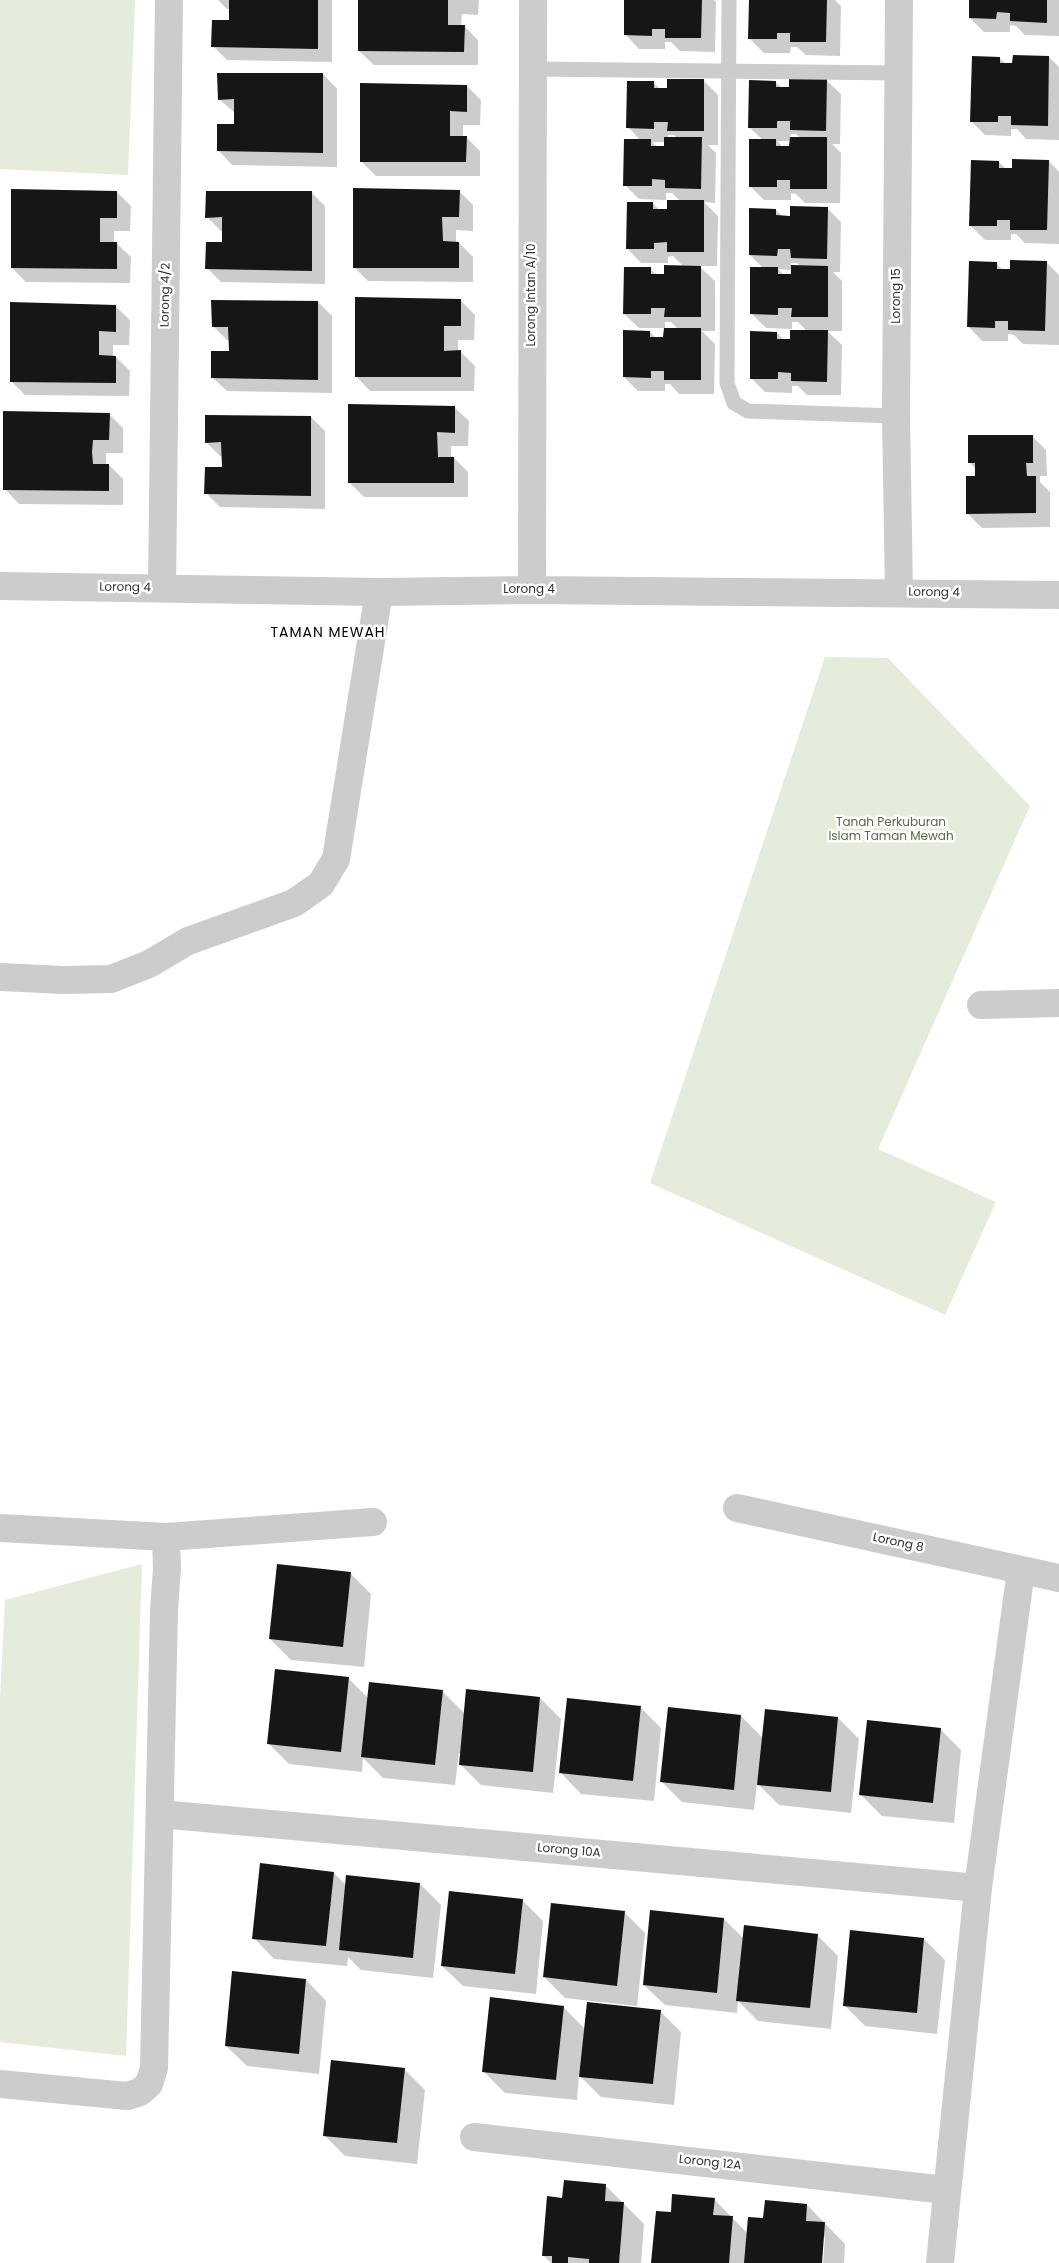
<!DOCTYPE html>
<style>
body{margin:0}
canvas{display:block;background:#fff}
</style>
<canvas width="1059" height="2263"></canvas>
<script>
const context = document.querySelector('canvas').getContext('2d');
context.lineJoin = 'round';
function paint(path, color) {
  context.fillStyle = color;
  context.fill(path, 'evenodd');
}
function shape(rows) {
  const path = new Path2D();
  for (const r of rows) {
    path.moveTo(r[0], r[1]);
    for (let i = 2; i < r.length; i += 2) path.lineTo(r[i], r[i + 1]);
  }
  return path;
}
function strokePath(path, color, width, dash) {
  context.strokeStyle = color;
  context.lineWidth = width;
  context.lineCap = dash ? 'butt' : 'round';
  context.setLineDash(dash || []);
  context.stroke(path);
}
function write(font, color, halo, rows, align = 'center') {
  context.font = font + ' Poppins,sans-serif';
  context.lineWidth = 5;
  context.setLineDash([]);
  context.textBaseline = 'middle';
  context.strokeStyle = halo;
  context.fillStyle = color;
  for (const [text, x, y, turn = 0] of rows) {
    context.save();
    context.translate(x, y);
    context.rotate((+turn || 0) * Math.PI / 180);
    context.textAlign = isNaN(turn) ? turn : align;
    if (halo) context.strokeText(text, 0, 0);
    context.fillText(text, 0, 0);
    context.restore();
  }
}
paint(shape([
 [0,0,135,0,128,175,0,169],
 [825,657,888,658,1030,806,878,1149,996,1202,945,1315,650,1183],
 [142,1564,126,2056,0,2042,0,1698,5,1600]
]), '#e5ecdc');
paint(shape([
 [218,0,332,0,332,62,227,60,213,46,230,21,230,9,227,9],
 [359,0,479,0,478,15,462,14,461,26,464,26,478,40,478,65,374,65,359,51],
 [625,0,714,0,716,2,715,52,680,51,671,42,665,42,665,49,639,49,625,34],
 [750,0,835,0,841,6,840,56,806,55,797,47,791,47,790,53,764,53,750,39],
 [971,0,1059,0,1059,36,1025,35,1016,26,1010,25,1010,32,984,32,970,18],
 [1049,57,1059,67,1059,140,1026,139,1017,129,1011,129,1011,136,985,135,971,121,999,58,1006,64],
 [323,74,337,89,337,167,232,165,218,150,235,125,235,113,219,99],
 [826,80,841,94,840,144,832,144,841,153,840,203,805,203,796,194,791,193,791,200,764,200,750,186,763,140,749,127,775,82,782,88],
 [791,134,796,134,800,138,790,138],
 [777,141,791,141,791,148,783,147],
 [704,81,718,95,718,145,708,145,716,153,715,203,704,202,718,216,717,266,699,266,715,281,715,331,702,331,715,344,714,394,679,394,670,384,665,384,665,391,638,391,624,377,650,332,656,338,665,338,678,329,671,322,665,322,665,328,639,328,624,314,650,269,657,275,665,275,684,267,673,256,668,257,668,263,641,263,627,248,653,203,659,210,668,210,680,201,672,193,666,193,666,200,639,199,625,185,640,140,628,127,653,82,660,89],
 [668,135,674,135,677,138,668,138],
 [652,142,665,142,665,147,657,147],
 [467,86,481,100,480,125,463,125,463,137,466,137,480,151,480,176,376,176,362,162],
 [1049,161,1059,172,1059,244,1025,243,1016,234,1011,234,1011,240,985,240,971,226,999,162,1006,169,1013,169],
 [459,191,473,205,473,231,456,230,456,243,459,243,473,257,473,282,368,281,354,267],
 [117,192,131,206,130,231,114,231,114,243,116,243,131,257,130,283,26,282,12,268],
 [311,192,325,206,325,284,221,282,207,268,224,243,224,231,221,231,207,217],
 [827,208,841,222,840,272,833,272,842,281,842,331,827,331,842,345,841,395,807,395,798,386,792,386,792,393,765,392,751,378,777,333,784,340,791,340,792,329,766,328,752,314,764,269,750,255,776,210,783,217,791,217],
 [791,263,797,263,801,267,791,267],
 [778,269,792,270,792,275,784,275],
 [792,322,798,322,807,331,792,331],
 [1046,262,1059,275,1059,345,1023,344,1014,335,1008,334,1008,341,982,341,968,326,996,263,1003,270,1011,270],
 [460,300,475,315,474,340,458,340,458,352,461,352,475,366,474,391,370,391,356,376],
 [318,302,332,316,332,393,227,391,212,377,230,352,230,340,227,340,213,326],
 [115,306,130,320,129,345,113,345,113,357,116,357,130,371,129,396,25,395,11,381],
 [454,407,469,421,468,446,451,446,451,458,454,458,468,472,468,497,364,497,349,482],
 [109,414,123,428,123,453,106,453,106,465,109,465,123,479,123,505,19,504,5,489],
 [311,417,325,431,325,509,220,507,206,493,223,468,223,456,220,456,206,442],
 [1032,436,1046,450,1047,476,1040,476,1040,482,1050,492,1050,527,982,528,968,514,976,477,976,469,969,462],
 [351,1574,371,1594,364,1667,291,1660,270,1639],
 [348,1678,368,1698,443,1692,465,1714,540,1698,561,1719,553,1793,481,1785,460,1764,461,1754,459,1753,455,1785,383,1778,363,1758,362,1772,289,1764,269,1744],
 [640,1707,661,1728,654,1801,581,1794,561,1773],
 [766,1711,838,1718,859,1739,851,1813,779,1805,757,1783,754,1810,682,1802,661,1781,741,1716,763,1738],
 [940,1729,961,1750,954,1823,882,1816,861,1795],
 [334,1873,347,1886,420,1884,441,1905,433,1978,361,1970,348,1957,347,1966,274,1959,254,1938],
 [522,1900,543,1921,536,1994,463,1986,442,1966],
 [624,1912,645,1933,637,2006,565,1998,544,1977],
 [724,1919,744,1939,817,1935,838,1956,831,2029,758,2021,738,2001,737,2013,665,2005,644,1985],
 [924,1939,945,1960,937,2034,865,2026,844,2005],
 [306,1980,326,2001,319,2074,247,2066,226,2046],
 [563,2007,585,2029,660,2011,681,2032,674,2105,601,2097,579,2075,577,2100,505,2093,484,2072],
 [404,2069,425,2090,417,2164,345,2156,324,2135],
 [605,2185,644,2224,641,2263,551,2263,543,2255,563,2199],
 [714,2199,748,2234,764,2219,807,2205,845,2244,844,2263,823,2263,825,2238,823,2236,821,2263,652,2263,672,2214]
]), '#0003');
paint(shape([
 [229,0,318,0,318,49,211,47,212,20,229,20],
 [358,0,448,0,448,25,465,25,464,52,358,51],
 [624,0,702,0,701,38,665,38,665,29,652,29,652,36,624,35],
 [749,0,827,0,826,42,790,42,790,33,777,33,777,39,748,39],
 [969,0,1047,0,1047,23,1010,21,1010,13,997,12,996,19,969,18],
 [1013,55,1049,56,1048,126,1011,125,1011,116,998,116,998,122,970,122,972,56,1000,57,1000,63,1012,63],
 [217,73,323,73,323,153,217,151,217,124,234,124,234,99,218,100],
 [789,78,827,79,826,131,790,130,790,121,777,121,777,128,748,128,749,80,776,81,776,87,789,87],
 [667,79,704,79,704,131,667,131,668,122,654,122,654,129,626,128,627,81,654,81,654,88,667,88],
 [360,83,467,85,467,112,450,111,450,136,467,136,466,162,360,162],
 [664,137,702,137,701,189,665,188,665,180,652,179,652,186,623,186,624,139,651,139,651,146,664,146],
 [790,137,827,137,827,189,790,189,790,180,777,180,777,187,749,187,749,139,776,139,776,146,789,146],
 [1012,159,1049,160,1047,230,1010,230,1010,220,997,220,997,226,969,226,971,160,999,161,999,168,1012,168],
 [353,188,460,190,459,217,442,217,443,241,459,242,459,268,353,268],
 [11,189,117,191,117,218,100,218,100,242,117,242,117,269,11,268],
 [206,191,312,191,312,271,205,269,206,242,222,242,222,217,205,218],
 [667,200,704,200,704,252,667,252,667,242,654,243,654,249,626,249,627,202,653,202,653,209,667,209],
 [790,206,828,207,827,259,791,258,790,249,778,249,777,256,749,255,749,208,776,209,776,215,790,216],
 [1010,260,1047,261,1045,331,1008,330,1008,321,995,321,995,328,967,327,969,261,997,262,997,269,1010,269],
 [664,265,701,266,701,317,664,317,665,308,651,308,651,314,623,314,624,267,651,267,651,274,664,274],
 [791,265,828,266,828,317,791,317,792,308,778,308,778,315,750,314,750,267,778,267,778,274,791,274],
 [355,297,461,299,461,326,444,326,444,351,461,350,461,377,355,377],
 [211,300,318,301,318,380,211,378,211,351,229,351,228,327,212,327],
 [10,302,116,305,116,332,99,331,99,355,116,356,116,383,10,382],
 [664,328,701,328,701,380,664,380,664,371,651,371,651,378,623,377,623,330,650,331,650,337,663,337],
 [790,330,828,330,827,382,791,381,791,373,778,372,778,379,750,379,750,331,777,332,777,339,790,339],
 [348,404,455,406,455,433,437,432,438,457,454,457,454,483,348,483],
 [3,411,110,413,109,440,93,440,92,452,93,464,109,464,109,491,3,490],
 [205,415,311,416,311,496,204,494,205,467,222,467,221,442,205,443],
 [968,435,1033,435,1033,463,1026,463,1027,476,1036,476,1036,513,966,514,966,476,975,476,975,463,968,463],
 [277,1564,351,1572,343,1647,269,1639],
 [275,1669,349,1677,341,1752,267,1744],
 [369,1682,443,1690,435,1765,361,1757],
 [466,1689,540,1697,533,1772,459,1765],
 [567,1698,641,1706,633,1781,559,1773],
 [668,1707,741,1715,734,1790,660,1782],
 [765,1709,838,1717,831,1792,757,1785],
 [867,1720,941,1728,933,1803,859,1795],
 [260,1863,334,1872,326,1946,252,1939],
 [346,1875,420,1883,413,1958,339,1950],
 [449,1891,523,1899,515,1974,441,1966],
 [551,1903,625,1911,617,1986,543,1977],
 [650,1910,724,1918,717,1993,643,1985],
 [744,1925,818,1934,810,2008,736,2001],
 [850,1930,924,1938,917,2013,843,2006],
 [232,1971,306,1979,299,2054,225,2046],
 [490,1997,564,2006,556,2080,482,2072],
 [587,2002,661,2010,653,2084,579,2077],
 [331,2060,405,2068,397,2143,323,2136],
 [564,2180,606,2184,605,2201,624,2202,619,2263,589,2263,589,2259,568,2257,568,2263,552,2263,552,2256,542,2256,547,2196,562,2198],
 [672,2194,715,2198,713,2215,733,2216,729,2263,651,2263,656,2211,671,2212],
 [765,2200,807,2204,806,2221,825,2222,822,2263,744,2263,748,2217,763,2218]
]), '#161616');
strokePath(shape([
 [729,0,727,383,734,403,748,411,896,416],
 [532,69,899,73]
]), '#ccc', 15);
strokePath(shape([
 [899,0,896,416,899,592],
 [0,586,379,592,532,590,1059,595],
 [162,589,169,0],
 [532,590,533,0],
 [0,977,63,980,111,979,149,964,188,941,294,903,321,884,336,859,379,592],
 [981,1005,1059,1003],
 [737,1508,1059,1578],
 [0,1528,166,1537],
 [160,1814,978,1888],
 [0,2084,127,2096,140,2092,149,2084,154,2068,164,1610,167,1569,166,1537,373,1522],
 [474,2137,946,2190],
 [940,2263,978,1888,1021,1570]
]), '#ccc', 28);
write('12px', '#2f2f2f', '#fff', [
 ["Lorong 4/2",166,295,-89],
 ["Lorong Intan A/10",532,295,-90],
 ["Lorong 15",897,296,-90],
 ["Lorong 4",125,588,1],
 ["Lorong 4",529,590],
 ["Lorong 4",934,593,1],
 ["Lorong 8",898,1543,12],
 ["Lorong 10A",569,1851,5],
 ["Lorong 12A",710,2163,6]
]);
write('12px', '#546a3c', '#fff', [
 ["Tanah Perkuburan",891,823],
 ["Islam Taman Mewah",891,837]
]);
context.letterSpacing = '1px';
write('14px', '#000', '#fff', [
 ["TAMAN MEWAH",328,633]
]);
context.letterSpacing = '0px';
</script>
